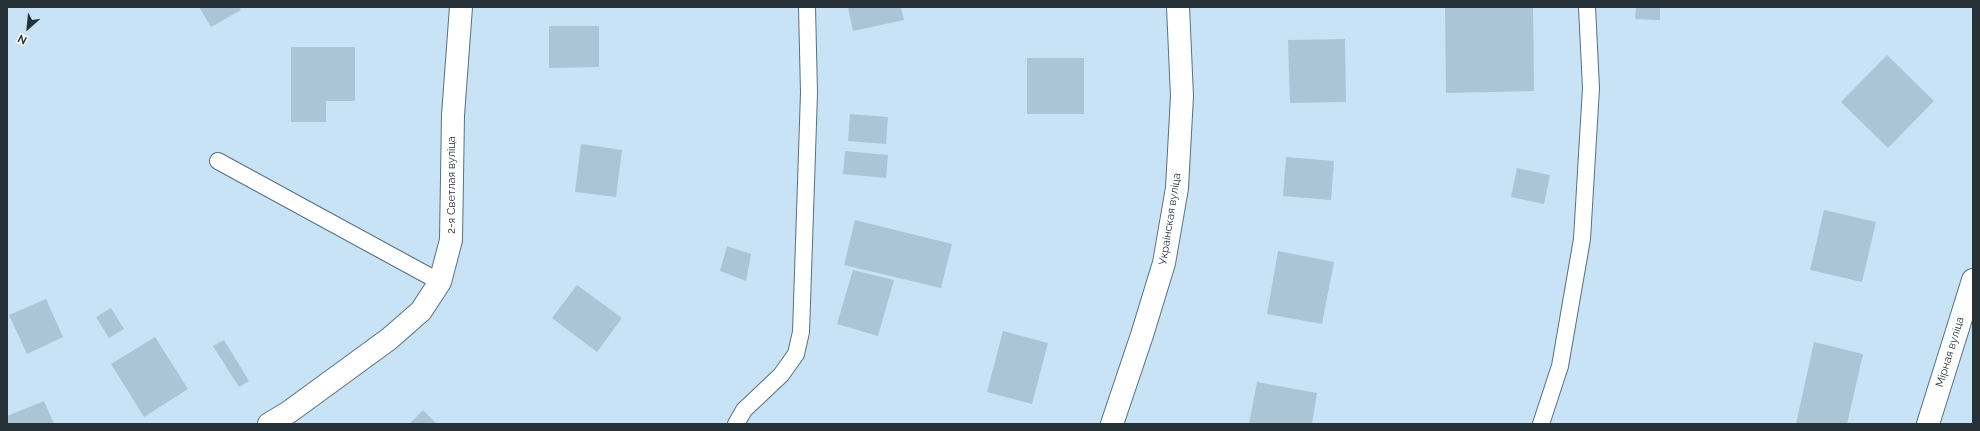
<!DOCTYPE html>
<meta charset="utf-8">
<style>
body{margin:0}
#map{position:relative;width:1980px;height:431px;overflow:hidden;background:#c8e3f5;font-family:Raleway,sans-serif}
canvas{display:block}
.frame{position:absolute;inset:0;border:8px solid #273238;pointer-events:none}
.north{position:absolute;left:8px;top:8px;width:40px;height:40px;-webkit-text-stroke:3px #fff;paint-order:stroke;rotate:207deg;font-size:11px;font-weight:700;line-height:16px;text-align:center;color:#273238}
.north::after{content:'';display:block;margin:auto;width:14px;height:18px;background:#273238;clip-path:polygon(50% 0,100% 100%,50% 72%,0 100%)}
</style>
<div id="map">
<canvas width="1980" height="431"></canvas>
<div class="frame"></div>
<div class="north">N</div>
</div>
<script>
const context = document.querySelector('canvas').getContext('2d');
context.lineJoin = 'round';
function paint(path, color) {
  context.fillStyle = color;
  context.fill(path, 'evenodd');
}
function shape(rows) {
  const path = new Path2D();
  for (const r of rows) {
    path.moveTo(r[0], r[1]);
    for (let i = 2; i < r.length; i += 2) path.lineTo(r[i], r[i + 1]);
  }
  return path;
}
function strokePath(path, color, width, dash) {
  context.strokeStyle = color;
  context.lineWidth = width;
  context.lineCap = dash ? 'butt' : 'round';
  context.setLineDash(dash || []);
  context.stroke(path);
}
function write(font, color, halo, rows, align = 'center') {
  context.font = font + ' Raleway,sans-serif';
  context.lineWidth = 3;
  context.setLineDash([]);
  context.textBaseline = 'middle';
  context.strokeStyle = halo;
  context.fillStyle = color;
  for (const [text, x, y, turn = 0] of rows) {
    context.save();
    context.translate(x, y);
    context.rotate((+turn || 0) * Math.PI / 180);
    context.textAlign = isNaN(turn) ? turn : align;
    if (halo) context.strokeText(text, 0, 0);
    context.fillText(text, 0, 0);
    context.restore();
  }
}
paint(shape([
 [199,7,239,7,241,10,211,27],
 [848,7,901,7,904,20,853,31],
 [1445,7,1533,7,1534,91,1446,93],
 [1636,7,1660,7,1660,20,1635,19],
 [549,26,599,26,599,67,549,68],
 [1345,39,1346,102,1290,103,1288,40],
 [291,47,355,47,355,101,326,101,326,122,291,122],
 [1887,55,1934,101,1888,148,1841,102],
 [1027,58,1084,58,1084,114,1027,114],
 [850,114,888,117,886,144,848,141],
 [581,144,622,150,616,197,575,192],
 [845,151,888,155,886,178,843,174],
 [1286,157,1334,161,1331,200,1283,196],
 [1517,168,1550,175,1544,204,1511,197],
 [1824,210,1876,222,1862,282,1810,270],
 [855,220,952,244,941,288,844,265],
 [727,246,751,254,746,281,720,271],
 [1278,251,1334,262,1322,324,1267,314],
 [853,270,894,280,878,336,837,324],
 [577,285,622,318,597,352,552,318],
 [46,299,63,337,27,354,9,315],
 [111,308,124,329,109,338,96,317],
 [1003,331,1048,343,1032,404,987,392],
 [155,337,188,389,144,417,111,364],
 [224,340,249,381,239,387,213,346],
 [1814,342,1863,354,1847,424,1796,424],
 [1257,382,1317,393,1312,424,1249,424],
 [44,401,54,424,7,424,7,416],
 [423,410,437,424,409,424]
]), '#abc5d7');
const service = shape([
 [218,161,440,282],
 [736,424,744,410,781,375,796,354,801,332,809,93,807,7],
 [1541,424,1560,366,1582,239,1591,88,1587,7]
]);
const minor = shape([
 [269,424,289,412,389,339,421,311,440,282,451,240,453,115,461,7],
 [1112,424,1142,335,1164,263,1177,188,1182,96,1178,7]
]);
const tertiary = shape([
 [1928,424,1973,280]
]);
strokePath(service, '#597080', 18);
strokePath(minor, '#597080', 24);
strokePath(tertiary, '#597080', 24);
strokePath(service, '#fff', 16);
strokePath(minor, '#fff', 22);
strokePath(tertiary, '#fff', 22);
write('11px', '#273238', '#fff', [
 ["2-я Светлая вуліца",452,185,-90],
 ["Украінская вуліца",1170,219,-81],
 ["Мірная вуліца",1950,352,-73]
]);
</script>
